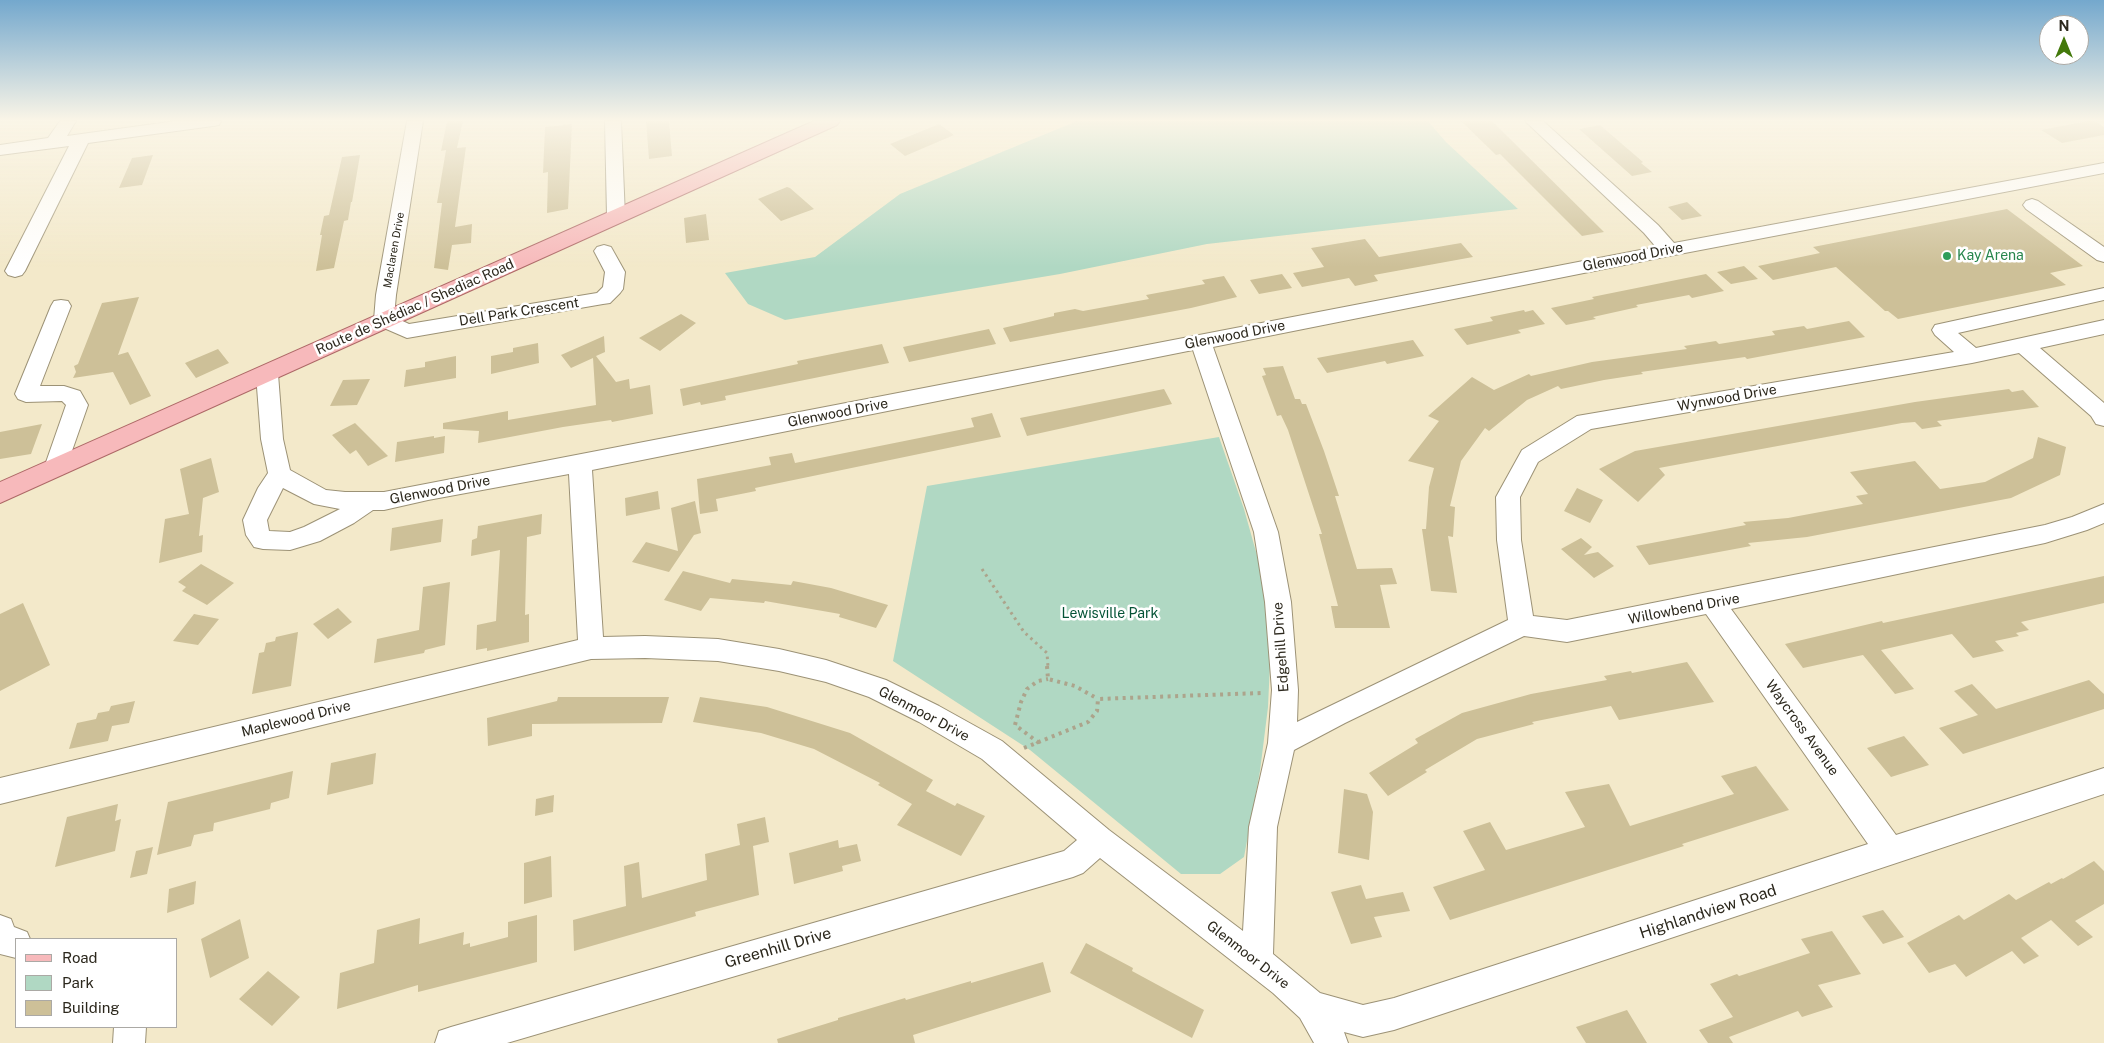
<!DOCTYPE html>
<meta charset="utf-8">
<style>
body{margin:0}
#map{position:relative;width:2104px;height:1043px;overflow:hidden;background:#f3e9ca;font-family:"Public Sans",sans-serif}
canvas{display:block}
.legend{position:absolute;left:15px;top:938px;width:162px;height:90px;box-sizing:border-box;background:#fff;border:1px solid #aba9a5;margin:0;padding:6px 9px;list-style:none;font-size:15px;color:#2c281d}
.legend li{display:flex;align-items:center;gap:10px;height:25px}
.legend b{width:25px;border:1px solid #aba9a5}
.north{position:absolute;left:2039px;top:15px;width:50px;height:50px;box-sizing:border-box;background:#fff;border:1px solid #aba9a5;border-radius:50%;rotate:0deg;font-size:14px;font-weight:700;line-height:20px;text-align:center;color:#2c281d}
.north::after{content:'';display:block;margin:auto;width:18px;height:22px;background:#43790b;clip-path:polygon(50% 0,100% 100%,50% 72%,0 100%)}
</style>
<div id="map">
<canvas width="2104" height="1043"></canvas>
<ul class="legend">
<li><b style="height:6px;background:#f7b9bb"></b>Road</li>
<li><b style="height:14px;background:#b0d8c3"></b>Park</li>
<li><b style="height:14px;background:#cdc098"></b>Building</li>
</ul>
<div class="north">N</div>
</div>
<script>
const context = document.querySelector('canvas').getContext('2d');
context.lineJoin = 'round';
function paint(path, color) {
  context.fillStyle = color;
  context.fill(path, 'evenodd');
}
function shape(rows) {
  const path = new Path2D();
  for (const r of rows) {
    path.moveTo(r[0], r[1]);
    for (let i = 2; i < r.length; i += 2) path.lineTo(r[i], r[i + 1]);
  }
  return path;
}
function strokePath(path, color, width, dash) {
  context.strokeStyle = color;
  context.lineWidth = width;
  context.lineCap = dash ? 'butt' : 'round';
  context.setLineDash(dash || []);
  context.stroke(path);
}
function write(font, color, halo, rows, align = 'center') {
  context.font = font + ' "Public Sans",sans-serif';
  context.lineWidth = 5;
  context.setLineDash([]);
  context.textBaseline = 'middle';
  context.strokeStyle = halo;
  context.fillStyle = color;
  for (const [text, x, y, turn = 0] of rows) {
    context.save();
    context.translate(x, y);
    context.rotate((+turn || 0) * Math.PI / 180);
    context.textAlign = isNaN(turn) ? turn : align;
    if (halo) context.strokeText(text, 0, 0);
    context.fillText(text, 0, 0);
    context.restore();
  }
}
paint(shape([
 [1077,121,1428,121,1446,142,1518,209,1207,244,1060,274,785,320,748,304,725,273,815,257,900,194],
 [1219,437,1244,509,1265,584,1271,642,1268,707,1260,771,1244,857,1220,874,1181,874,1030,750,893,661,927,486]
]), '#b0d8c3');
paint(shape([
 [447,121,463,121,457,148,466,147,455,227,472,224,471,243,452,245,448,270,434,268,442,203,437,203,446,150,441,151],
 [646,121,669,121,672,156,649,159],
 [1461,121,1492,121,1604,232,1582,236,1500,154,1496,155],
 [2088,121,2095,121,2104,127,2104,135,2062,143,2041,130],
 [572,124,568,209,547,213,548,172,543,173,545,127],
 [939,124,954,135,905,156,890,144],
 [1600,125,1643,162,1641,163,1652,172,1632,176,1579,129],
 [153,155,142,185,119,188,132,158],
 [360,155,352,202,351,202,348,220,344,221,334,268,316,271,322,235,320,235,324,216,329,215,342,157],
 [787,187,790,188,814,209,781,221,758,199],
 [1687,202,1702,216,1682,220,1668,207],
 [2007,209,2083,266,2050,273,2066,285,1898,319,1888,311,1885,311,1836,267,1773,280,1758,266,1820,253,1813,247],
 [706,214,709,240,686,243,684,218],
 [1365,239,1379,257,1461,243,1473,257,1374,275,1378,281,1355,286,1349,278,1302,287,1293,273,1324,267,1311,248],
 [1744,266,1758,279,1731,284,1717,272],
 [1282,274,1292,288,1259,294,1250,280],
 [1706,274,1724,291,1692,298,1689,295,1636,305,1638,307,1593,317,1596,319,1566,325,1551,308,1594,299,1592,297],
 [1224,276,1237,297,1191,308,1010,342,1003,328,1054,316,1054,313,1075,309,1083,311,1149,299,1146,295,1205,284,1202,280],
 [139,297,118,355,128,352,151,396,130,405,113,372,73,378,76,372,74,366,78,364,102,303],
 [1524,310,1525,312,1533,310,1545,324,1518,330,1521,333,1467,345,1454,329,1493,321,1490,317],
 [681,314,696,323,660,351,639,338],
 [1849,321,1865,337,1747,359,1745,357,1641,372,1643,374,1604,380,1561,389,1558,386,1527,400,1489,431,1485,428,1461,461,1450,506,1455,507,1453,537,1448,536,1457,593,1431,591,1422,529,1426,529,1429,487,1434,468,1408,461,1439,421,1428,416,1472,377,1494,390,1529,374,1531,376,1592,362,1687,349,1684,346,1716,341,1719,344,1775,335,1772,331,1804,326,1807,329],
 [989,329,996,344,909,362,903,347],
 [604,336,605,352,596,356,616,382,629,379,630,389,650,385,653,414,612,422,611,420,563,427,478,443,479,431,443,429,443,423,508,411,508,420,596,405,593,358,571,368,561,355],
 [1413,340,1424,356,1387,364,1385,361,1327,373,1317,358],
 [538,343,539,363,491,374,491,356,513,352,513,348],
 [882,344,889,363,725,396,726,400,701,405,700,402,683,406,680,389,798,364,797,361],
 [218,349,229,363,196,378,185,363],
 [456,356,456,378,404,387,406,370,425,367,425,362],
 [1283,366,1295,399,1300,399,1302,404,1306,404,1324,451,1339,496,1335,496,1357,569,1392,568,1397,584,1380,585,1390,628,1335,628,1331,606,1338,606,1319,534,1322,534,1288,430,1281,415,1277,416,1262,376,1266,375,1263,368],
 [370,379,357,405,330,406,343,380],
 [1164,389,1172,404,1027,436,1020,418],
 [2009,389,2012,392,2023,390,2039,407,1937,421,1942,426,1922,429,1915,422,1902,423,1659,468,1665,475,1638,502,1599,469,1635,451,1915,402],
 [992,413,1001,437,755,488,756,491,716,499,718,511,700,514,697,479,771,465,769,457,792,453,795,463,974,427,971,418],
 [355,423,388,456,368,466,356,450,350,454,332,435],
 [42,424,31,454,0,459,0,432],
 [434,436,434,438,445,436,444,453,395,462,397,442],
 [2038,437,2066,447,2060,475,2011,498,1807,537,1748,543,1751,546,1649,565,1636,546,1746,525,1743,522,1788,518,1863,504,1856,496,1868,494,1850,472,1915,461,1940,489,1985,482,2033,458],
 [211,458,219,492,203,498,199,536,203,535,202,552,159,563,165,519,189,514,180,469],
 [1577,488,1603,500,1590,523,1564,511],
 [658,491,660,509,626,516,625,498],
 [695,501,701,533,694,535,669,572,632,562,646,542,678,551,671,508],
 [542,514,541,534,527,537,525,615,529,614,529,642,487,651,487,648,476,650,477,625,496,621,500,550,471,556,472,540,477,538,478,526],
 [443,519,441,542,390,551,392,528],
 [1581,538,1592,547,1584,555,1598,552,1614,566,1594,578,1561,549],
 [201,564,234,583,207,605,182,591,186,587,178,582],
 [683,571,730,583,732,579,791,585,793,581,831,588,888,605,876,628,839,617,840,614,765,601,764,603,710,598,701,611,664,600],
 [2104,576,2104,603,2021,622,2029,630,2016,633,2019,636,1995,641,2004,651,1973,658,1952,634,1881,650,1914,689,1895,694,1863,655,1803,668,1785,644,1882,621,1883,623],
 [450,582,445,645,425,650,424,653,374,663,377,639,419,630,423,587],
 [23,603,50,665,0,691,0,614],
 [338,608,352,622,328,639,313,624],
 [194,614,219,619,198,645,173,641],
 [298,632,291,686,252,694,259,653,264,652,266,643,275,641,276,637],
 [1687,662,1714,702,1619,720,1611,706,1532,722,1534,724,1477,739,1425,770,1427,772,1388,796,1369,773,1418,743,1415,739,1462,713,1531,694,1607,680,1604,676,1631,671,1632,673],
 [2089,680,2104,694,2104,709,1963,754,1939,728,1978,715,1954,691,1972,684,1996,709],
 [558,697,669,697,662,723,532,724,532,736,488,746,487,718,557,701],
 [700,697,767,707,850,733,933,780,926,791,955,806,957,803,985,816,961,856,897,825,912,804,878,785,880,783,814,749,761,733,693,722],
 [135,701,129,723,112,726,108,741,69,749,77,723,96,719,98,713,109,711,111,706],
 [1904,736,1929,765,1891,777,1867,748],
 [376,753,373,784,327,795,331,763],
 [1756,766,1789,810,1682,844,1684,846,1450,920,1433,887,1485,870,1463,831,1490,822,1506,850,1585,827,1565,792,1609,784,1630,826,1734,794,1721,776],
 [293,771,289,798,271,803,270,809,214,823,213,831,194,835,191,846,157,855,168,802],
 [1344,789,1367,794,1373,812,1369,860,1338,853],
 [554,795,553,812,535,816,536,799],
 [118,804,115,821,121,819,115,851,55,867,67,817],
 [765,817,769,842,753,846,759,895,695,912,696,916,574,951,573,920,626,906,624,866,639,862,642,898,707,880,705,854,740,845,737,824],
 [838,840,839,848,857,844,861,861,842,866,843,871,794,884,789,853],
 [153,847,147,874,130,878,136,851],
 [551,856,552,897,524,904,524,863],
 [2094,861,2104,871,2104,904,2075,921,2093,937,2078,946,2051,920,2021,938,2039,956,2024,964,2012,951,1966,977,1955,964,1929,973,1907,943,1959,915,1964,920,2009,894,2016,900,2049,882,2051,884,2062,878,2063,879],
 [196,881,194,904,167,913,169,889],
 [1361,885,1366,899,1403,892,1410,911,1374,917,1382,937,1351,944,1331,892],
 [1883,910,1904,937,1883,944,1862,916],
 [537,915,537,962,418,992,418,985,337,1009,340,973,374,963,377,930,420,918,419,944,464,932,463,945,470,943,470,947,508,937,508,922],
 [240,919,249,958,210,978,201,939],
 [1832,931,1861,974,1818,985,1833,1007,1802,1017,1798,1011,1729,1037,1733,1043,1708,1043,1699,1030,1733,1017,1710,984,1737,974,1739,976,1810,953,1801,939],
 [1086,943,1133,968,1132,971,1204,1010,1192,1038,1070,973],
 [1043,962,1051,992,913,1035,915,1043,778,1043,777,1039,838,1020,838,1018,905,998,906,1000,971,981,971,983],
 [268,971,300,997,272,1026,239,999],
 [1627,1010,1647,1043,1586,1043,1576,1027]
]), '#cdc098');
const minor = shape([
 [60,121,76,121,67,136,176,121,221,121,219,125,213,126,88,143,25,271,22,275,15,277,8,275,5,271,69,146,0,155,0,145,48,138,60,121],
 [407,121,423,121,396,295,394,317,409,324,597,293,603,287,605,272,594,251,597,247,604,245,611,247,625,272,623,289,620,293,610,303,603,304,407,338,377,325,374,320,376,295,407,121],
 [605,121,621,121,625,217,623,221,616,223,609,221,607,217,605,121],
 [1525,121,1543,121,1658,225,1674,243,2104,163,2104,173,1669,256,1213,347,1278,532,1291,602,1298,690,1297,722,1508,620,1497,540,1496,497,1522,450,1577,416,1954,352,1935,335,1932,330,1935,325,2104,288,2104,300,1958,333,1976,348,2104,320,2104,334,2040,348,2104,403,2104,426,2096,424,2091,416,2019,353,1972,363,1591,429,1538,462,1520,497,1521,540,1533,616,1567,620,2045,525,2072,517,2104,504,2104,523,2087,530,2045,543,1731,609,1896,835,2104,768,2104,794,1394,1030,1363,1037,1344,1032,1348,1043,1314,1043,1300,1018,1273,993,1100,858,1083,873,1073,877,507,1043,435,1043,439,1031,451,1027,1064,851,1077,840,982,759,919,722,869,697,826,682,779,671,718,661,645,658,591,659,0,804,0,778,578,640,569,474,428,500,384,510,373,510,354,523,320,541,290,550,263,549,254,547,246,535,243,520,258,488,268,473,261,439,256,374,259,369,267,367,275,369,278,374,283,439,290,470,326,490,345,492,384,492,1656,247,1644,233,1525,121],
 [1193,350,1254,532,1265,602,1272,690,1268,743,1249,827,1243,931,1109,830,1002,741,939,706,886,680,826,660,779,649,718,639,645,636,603,637,592,470,1193,350],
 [283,488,314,504,340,509,304,527,290,532,269,531,267,520,283,488],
 [1706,614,1868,844,1394,998,1363,1005,1320,993,1273,954,1277,827,1294,750,1345,723,1524,636,1567,642,1706,614],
 [2032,199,2038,201,2104,247,2104,262,2097,260,2026,209,2023,205,2026,201,2032,199],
 [61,300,68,301,71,306,40,386,64,386,80,391,88,405,66,468,63,474,55,476,47,474,44,468,66,405,62,401,26,402,18,399,15,394,51,306,54,301,61,300],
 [0,915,11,919,14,927,27,932,30,939,16,939,16,958,0,954,0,915],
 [114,1027,146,1027,145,1043,113,1043,114,1027]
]);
const major = shape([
 [814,121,840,121,837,125,0,503,0,482,814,121]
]);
strokePath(minor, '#9c9276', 2);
strokePath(major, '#ad6866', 2);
strokePath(shape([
 [982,569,1024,632,1047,653,1048,667]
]), '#aca48c', 3, [2.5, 4]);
strokePath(shape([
 [1047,666,1048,679,1075,686,1098,699],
 [1039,743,1015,725,1021,702,1027,689,1038,681,1048,679],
 [1024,748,1088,722,1097,711,1098,699,1261,693]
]), '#aca48c', 4, [3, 4.5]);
paint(minor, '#fff');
paint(major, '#f7b9bb');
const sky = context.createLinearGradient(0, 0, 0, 267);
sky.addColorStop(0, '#74a8cd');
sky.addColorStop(0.45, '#faf5e7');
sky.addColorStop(1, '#faf5e700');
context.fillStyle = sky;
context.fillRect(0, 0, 2104, 267);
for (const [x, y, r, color] of [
 [1947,256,5,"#2e9e5b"]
]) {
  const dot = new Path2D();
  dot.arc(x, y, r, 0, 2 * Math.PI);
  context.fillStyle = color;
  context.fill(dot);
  strokePath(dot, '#fff', 2);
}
write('11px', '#2c281d', '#fff', [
 ["Maclaren Drive",394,250,-80]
]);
write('14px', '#27864d', '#fff', [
 ["Kay Arena",1957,256]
], 'left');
write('14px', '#2c281d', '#fff', [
 ["Glenwood Drive",1633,257,-11],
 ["Route de Shédiac / Shediac Road",415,307,-24],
 ["Dell Park Crescent",519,312,-9],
 ["Glenwood Drive",1235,335,-11],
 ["Wynwood Drive",1727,398,-10],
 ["Glenwood Drive",838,413,-11],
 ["Glenwood Drive",440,490,-11],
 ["Willowbend Drive",1684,609,-11],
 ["Edgehill Drive",1281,647,-94],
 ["Glenmoor Drive",924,714,28],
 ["Maplewood Drive",296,719,-14],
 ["Waycross Avenue",1802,728,54],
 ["Glenmoor Drive",1248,955,38]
]);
write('14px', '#045336', '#fff', [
 ["Lewisville Park",1110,614]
]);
write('16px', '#2c281d', '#fff', [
 ["Highlandview Road",1708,912,-18],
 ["Greenhill Drive",778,948,-16]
]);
</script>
